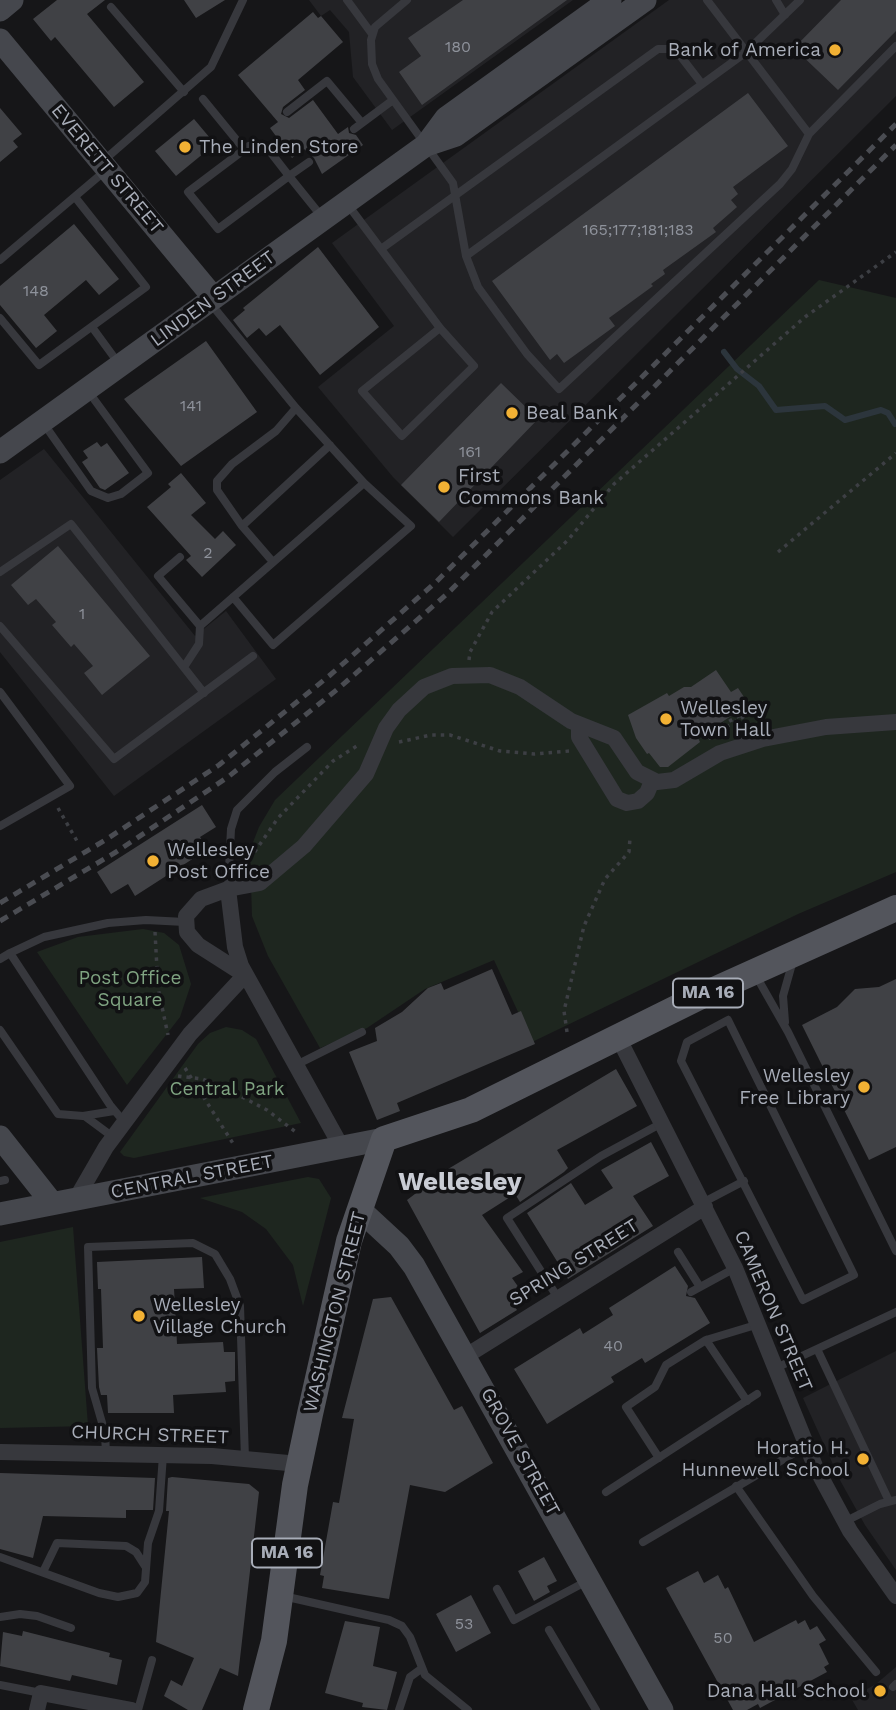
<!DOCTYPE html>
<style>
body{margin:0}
canvas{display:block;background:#161618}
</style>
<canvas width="896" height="1710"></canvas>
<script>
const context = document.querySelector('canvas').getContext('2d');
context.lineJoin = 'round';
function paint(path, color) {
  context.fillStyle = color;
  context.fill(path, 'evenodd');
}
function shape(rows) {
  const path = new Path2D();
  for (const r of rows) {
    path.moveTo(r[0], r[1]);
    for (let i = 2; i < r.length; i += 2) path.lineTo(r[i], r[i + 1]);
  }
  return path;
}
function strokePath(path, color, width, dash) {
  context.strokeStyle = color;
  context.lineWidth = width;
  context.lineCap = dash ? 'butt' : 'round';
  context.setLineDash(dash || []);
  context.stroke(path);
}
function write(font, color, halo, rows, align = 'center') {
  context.font = font + ' "Work Sans",sans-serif';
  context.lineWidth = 7;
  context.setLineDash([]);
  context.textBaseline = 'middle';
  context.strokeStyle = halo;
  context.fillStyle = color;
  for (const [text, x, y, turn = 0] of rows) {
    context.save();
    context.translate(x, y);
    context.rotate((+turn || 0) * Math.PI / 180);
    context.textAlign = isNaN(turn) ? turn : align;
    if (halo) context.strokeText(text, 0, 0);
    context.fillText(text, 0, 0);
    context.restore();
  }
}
paint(shape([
 [309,0,573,0,392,130,353,77,349,32,330,10,321,16],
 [669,0,896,0,896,96,453,537,393,477,318,387,394,326,332,243],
 [44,449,195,636,226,611,276,679,114,796,0,652,0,480],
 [896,1351,896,1570,865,1525,841,1482,803,1398],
 [896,1667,896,1710,858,1710,851,1698,876,1684]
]), '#222225');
paint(shape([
 [819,280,896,298,896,872,798,914,532,1042,494,960,425,989,367,1028,320,1048,268,956,252,916,250,850,259,827,275,800],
 [143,929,164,933,179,945,191,984,180,1017,127,1085,37,952,78,937],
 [226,1027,242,1030,256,1039,301,1123,134,1158,124,1156,120,1152,198,1044,210,1033],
 [308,1177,319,1179,331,1198,303,1306,293,1265,266,1229,242,1212,200,1198],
 [73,1227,88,1426,0,1428,0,1242]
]), '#1e261f');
strokePath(shape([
 [724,352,737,369,759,386,776,410,825,406,845,420,881,410,888,413,895,424]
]), '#2c353c', 6);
paint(shape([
 [57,0,105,0,87,14,144,82,114,107,55,37,51,41,33,19],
 [184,0,225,0,196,18],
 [463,0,567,0,422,105,399,72,421,56,408,38],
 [841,0,896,0,896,31,838,90,794,48],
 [313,12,318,18,321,16,343,42,298,80,305,90,283,107,281,114,289,118,313,100,338,134,348,127,349,133,356,135,363,145,322,174,314,158,304,149,292,158,270,128,278,122,238,75],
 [748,93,788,146,733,187,738,194,731,200,737,207,713,228,716,232,663,270,665,274,651,284,653,286,609,318,615,326,564,363,557,354,550,360,492,281],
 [0,108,22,134,13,141,18,147,0,162],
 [194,119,215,144,176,176,155,151],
 [74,224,119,279,99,295,86,280,44,315,57,331,36,348,0,305,0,286],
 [318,247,379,327,320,375,280,325,266,336,259,328,247,338,233,320,245,310,243,308],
 [206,341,257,412,181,466,124,399],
 [501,383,538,419,439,522,401,485],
 [97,442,101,447,107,443,129,473,105,490,100,488,82,462,88,458,83,451],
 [181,473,206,503,191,515,215,539,223,531,236,545,202,577,186,560,191,556,147,507,171,487,168,484],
 [58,546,150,656,102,695,84,673,93,666,74,644,71,647,52,625,56,622,36,599,28,605,11,585],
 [716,670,731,692,738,688,746,700,738,706,740,710,698,738,700,742,668,767,660,767,649,753,647,754,636,738,628,715,667,693,669,696,684,687,691,687],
 [202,805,216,827,200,837,208,849,135,896,128,884,111,894,97,872],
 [492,969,512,1015,521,1011,535,1044,397,1103,400,1111,377,1120,349,1052,377,1041,375,1028,402,1012,428,988,441,983,444,990],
 [896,979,896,1147,869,1160,802,1025,837,1007,855,989,879,987],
 [616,1069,637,1106,557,1150,568,1168,564,1172,520,1202,515,1194,482,1215,523,1272,512,1278,524,1295,512,1303,517,1310,480,1333,407,1200,448,1169],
 [651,1142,669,1176,633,1196,653,1226,568,1279,527,1213,571,1183,585,1205,613,1188,601,1170],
 [202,1257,204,1288,174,1289,177,1344,223,1342,224,1352,235,1352,235,1381,225,1382,226,1392,173,1395,174,1413,108,1413,107,1395,101,1395,99,1387,97,1348,103,1348,101,1289,98,1289,97,1262],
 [675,1266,688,1286,686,1296,695,1298,710,1323,645,1363,642,1358,611,1377,614,1382,547,1424,514,1369,580,1328,583,1334,613,1315,609,1308],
 [391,1297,454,1410,462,1406,493,1463,445,1492,410,1485,389,1599,322,1588,324,1576,320,1575,333,1502,339,1503,354,1419,342,1418,373,1299],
 [0,1473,155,1478,153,1510,126,1510,126,1518,43,1516,33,1558,0,1549],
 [172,1477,249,1484,259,1492,238,1676,220,1668,202,1710,188,1710,164,1696,171,1680,182,1686,194,1658,156,1642,169,1511,166,1511,168,1478],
 [544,1557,557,1581,547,1586,550,1592,534,1601,518,1571],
 [698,1571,704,1583,718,1575,725,1589,728,1587,754,1642,796,1620,798,1624,805,1620,810,1630,817,1626,826,1640,819,1644,829,1664,824,1667,827,1672,760,1708,758,1704,747,1710,733,1710,666,1588],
 [471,1595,491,1633,456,1652,436,1614],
 [345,1621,380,1627,373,1666,397,1672,387,1710,362,1707,363,1703,325,1693],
 [23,1631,110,1653,109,1657,122,1660,117,1685,72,1675,70,1681,0,1666,3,1632,22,1636]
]), '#404145');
strokePath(shape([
 [778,552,896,453],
 [469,660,470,652,492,612,568,540,614,484,805,317,896,252],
 [700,722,712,741],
 [707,734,742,714,743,717,723,729,727,734],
 [399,742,431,735,450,735,500,751,534,754,570,751],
 [58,808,77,841],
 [245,866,278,818,333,761,360,744],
 [155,932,158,988,168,1035],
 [567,1032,564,1011,584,926,605,879,629,852,630,838],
 [185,1068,234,1145],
 [178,1076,202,1079,223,1087,267,1110,297,1133]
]), '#3d3f44', 3.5, [3.5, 5]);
strokePath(shape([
 [347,0,372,34],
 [407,0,375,27,371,40,372,64,378,79,453,183,466,256,745,53,800,0],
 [707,0,809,134],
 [776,0,785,15],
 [111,7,184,92],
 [203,99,243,148],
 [287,112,327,81,362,123],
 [354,129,393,100],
 [249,146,268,149,289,176,218,229,188,192,249,146],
 [103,161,211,67,243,0],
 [309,162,289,176,322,217],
 [348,205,440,328,474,366,402,436,362,391,440,328],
 [381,249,658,49,675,49,702,84],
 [466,256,478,287,527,354,559,389,780,184,792,169,809,134,896,46],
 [0,260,105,171],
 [211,304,296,408,364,483,411,526,273,645,233,597],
 [0,318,39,365,146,287,75,197],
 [92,327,119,364],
 [296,408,276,431,232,464,217,481,217,490,242,526,330,445],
 [44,424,91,491,108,498,121,494,148,473,88,391],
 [242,526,273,562],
 [180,557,158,576,200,626,364,483],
 [0,572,71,524,204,693],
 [0,626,114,759,253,656],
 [184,667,199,644,200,626],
 [0,692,70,786,0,826],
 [228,889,231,829,237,810,275,772,307,747],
 [10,953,44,937,108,923,146,920,185,922],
 [0,959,10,953,110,1105,125,1123],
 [755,974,788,1032,896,1251],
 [728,1020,854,1275,803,1300,681,1061,687,1042,728,1020],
 [785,1022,783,996,792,964],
 [0,1030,58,1114,83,1116,114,1111],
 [296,1065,362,1032],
 [86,1117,113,1137],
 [0,1181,5,1180],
 [702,1203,744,1181],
 [678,1252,700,1287],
 [691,1292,735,1268],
 [558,1298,507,1218,601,1156,662,1123],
 [706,1340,747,1401],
 [818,1351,889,1501],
 [776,1368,896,1312],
 [106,1454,105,1433,92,1388,88,1247,193,1243,215,1254,230,1279,240,1306,245,1459],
 [659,1458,626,1407,655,1387,666,1365,706,1340,759,1324],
 [736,1486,813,1596,876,1672],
 [606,1492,757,1394],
 [844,1522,880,1504,896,1500],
 [643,1542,806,1446],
 [0,1557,99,1593,118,1597,137,1593,145,1582,148,1543,159,1511,163,1455],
 [43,1572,57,1543,126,1546,136,1552,145,1566],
 [497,1589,514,1620,587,1581],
 [283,1596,389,1620,402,1626,410,1637,425,1675,468,1710],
 [0,1617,20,1614,37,1616,71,1628],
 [549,1630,596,1710],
 [0,1685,41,1693],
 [893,1687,896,1684],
 [138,1710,152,1660],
 [399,1710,410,1677,421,1669]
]), '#37383d', 8);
strokePath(shape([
 [579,725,579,737,617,799,627,803,638,801,647,793,652,781],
 [228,889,260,883,304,846,366,774,386,728,399,710,424,687,452,676,490,675,520,687,571,721,614,738,637,772,657,782,674,780,720,753,763,739,826,727,896,722],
 [245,975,198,945,187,932,186,916,201,899,228,889,235,947,241,966,342,1148],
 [618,1037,735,1268,815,1466,850,1531,896,1596],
 [76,1199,106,1147,190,1034,245,975],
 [466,1356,705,1207],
 [0,1452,212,1456,299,1464],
 [37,1710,41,1693,132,1710]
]), '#37383d', 16);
strokePath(shape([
 [0,10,12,0],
 [0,40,214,298],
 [426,145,446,118,610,0],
 [0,452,426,145,456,135,645,0],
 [0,1137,52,1203],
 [359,1209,399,1246,414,1266,662,1710],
 [0,1214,384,1139]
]), '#45474d', 23);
strokePath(shape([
 [256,1710,274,1641,295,1485,310,1414,349,1241,384,1139,471,1110,705,994,896,908]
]), '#53555c', 26);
strokePath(shape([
 [0,903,107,839,219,765,329,676,436,582,896,124],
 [0,921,116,852,228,777,339,688,447,594,896,145]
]), '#4a4c52', 5, [9, 7]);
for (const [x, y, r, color] of [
 [835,50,7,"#f2b134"],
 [185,147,7,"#f2b134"],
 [512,413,7,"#f2b134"],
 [444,487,7,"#f2b134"],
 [666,719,7,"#f2b134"],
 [153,861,7,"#f2b134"],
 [864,1087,7,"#f2b134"],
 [139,1316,7,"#f2b134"],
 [863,1459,7,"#f2b134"],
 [880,1691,7,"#f2b134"]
]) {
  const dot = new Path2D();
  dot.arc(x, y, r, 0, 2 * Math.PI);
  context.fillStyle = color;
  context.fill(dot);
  strokePath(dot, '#111113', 2.5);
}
write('16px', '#8e929b', null, [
 ["180",458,47],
 ["165;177;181;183",638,230],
 ["148",36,291],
 ["141",191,406],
 ["161",470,452],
 ["2",208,553],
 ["1",82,614],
 ["40",613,1346],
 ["53",464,1624],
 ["50",723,1638]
]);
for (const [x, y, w] of [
 [708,993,70],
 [287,1553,70]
]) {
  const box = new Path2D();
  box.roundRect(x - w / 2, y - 14.5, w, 29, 5);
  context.fillStyle = '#111113';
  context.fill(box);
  strokePath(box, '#a8adb8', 2);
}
write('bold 18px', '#a8adb8', null, [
 ["MA 16",708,993],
 ["MA 16",287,1553]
]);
write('19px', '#a8adb8', '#111113', [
 ["Bank of America",821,50,"right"],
 ["The Linden Store",199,147],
 ["Beal Bank",526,413],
 ["First",458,476],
 ["Commons Bank",458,498],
 ["Wellesley",680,708],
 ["Town Hall",680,730],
 ["Wellesley",167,850],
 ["Post Office",167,872],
 ["Wellesley",850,1076,"right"],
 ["Free Library",850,1098,"right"],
 ["Wellesley",153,1305],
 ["Village Church",153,1327],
 ["Horatio H.",849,1448,"right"],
 ["Hunnewell School",849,1470,"right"],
 ["Dana Hall School",866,1691,"right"]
], 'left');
write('19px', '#a8adb8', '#111113', [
 ["EVERETT STREET",107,169,50],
 ["LINDEN STREET",213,299,-36],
 ["CENTRAL STREET",192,1177,-11],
 ["SPRING STREET",574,1263,-32],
 ["CAMERON STREET",773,1311,67],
 ["WASHINGTON STREET",335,1312,-76],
 ["CHURCH STREET",150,1435,2],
 ["GROVE STREET",520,1452,61]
]);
write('19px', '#7fa381', '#111113', [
 ["Post Office",130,978],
 ["Square",130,1000],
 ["Central Park",227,1089]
]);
write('bold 26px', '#c9ccd4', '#111113', [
 ["Wellesley",460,1182]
]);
</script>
